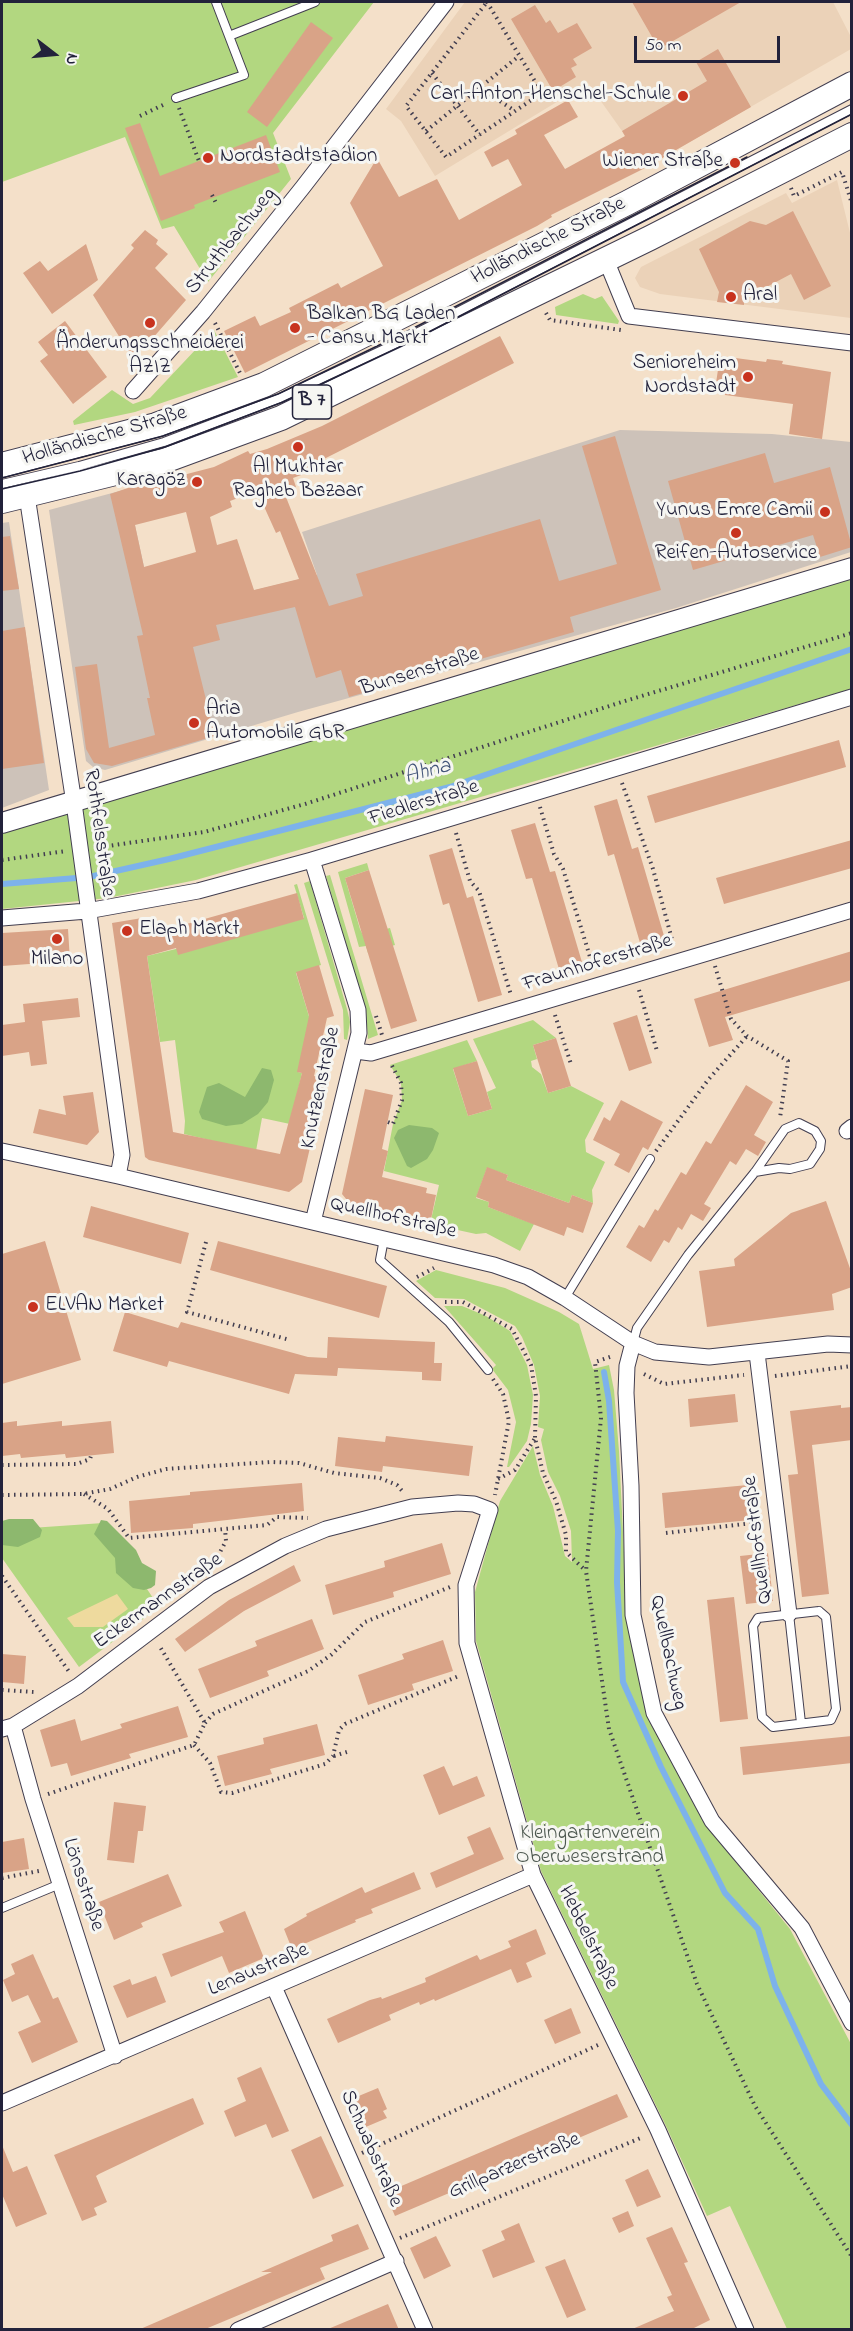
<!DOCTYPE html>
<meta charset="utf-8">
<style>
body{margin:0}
#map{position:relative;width:853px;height:2331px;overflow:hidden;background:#f4e0c9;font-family:"Indie Flower",sans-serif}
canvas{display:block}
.frame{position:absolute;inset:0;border:3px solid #22223b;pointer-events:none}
.north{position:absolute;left:24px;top:24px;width:60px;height:60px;-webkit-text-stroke:4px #f6f6f2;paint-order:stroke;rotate:106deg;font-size:16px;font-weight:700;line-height:24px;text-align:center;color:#22223b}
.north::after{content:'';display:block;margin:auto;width:21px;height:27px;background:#22223b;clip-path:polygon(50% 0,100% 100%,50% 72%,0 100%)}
.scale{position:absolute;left:634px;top:36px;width:146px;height:27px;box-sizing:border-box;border:3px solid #22223b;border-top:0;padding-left:8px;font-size:18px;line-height:21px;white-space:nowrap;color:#22223b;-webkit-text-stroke:4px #f6f6f2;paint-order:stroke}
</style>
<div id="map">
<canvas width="853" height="2331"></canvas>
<div class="frame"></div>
<div class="north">N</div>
<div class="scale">50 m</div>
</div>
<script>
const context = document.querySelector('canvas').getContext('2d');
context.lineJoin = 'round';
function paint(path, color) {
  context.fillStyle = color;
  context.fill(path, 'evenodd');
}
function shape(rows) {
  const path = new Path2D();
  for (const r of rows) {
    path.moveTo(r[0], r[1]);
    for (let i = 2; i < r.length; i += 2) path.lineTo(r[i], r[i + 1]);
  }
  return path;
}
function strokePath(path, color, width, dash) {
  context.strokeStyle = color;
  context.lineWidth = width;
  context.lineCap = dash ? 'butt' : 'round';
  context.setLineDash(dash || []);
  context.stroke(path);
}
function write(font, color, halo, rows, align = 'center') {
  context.font = font + ' "Indie Flower",sans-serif';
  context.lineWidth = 6;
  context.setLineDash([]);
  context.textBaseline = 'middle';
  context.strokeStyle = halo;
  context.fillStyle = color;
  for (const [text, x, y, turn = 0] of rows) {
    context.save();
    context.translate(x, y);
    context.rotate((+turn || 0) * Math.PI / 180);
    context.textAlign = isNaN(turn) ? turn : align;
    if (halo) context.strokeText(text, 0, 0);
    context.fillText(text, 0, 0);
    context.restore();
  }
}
paint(shape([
 [465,2,833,2,851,37,851,49,643,169,622,131,588,83,435,176,401,121,386,109],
 [837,180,851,237,851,318,660,294,640,287,635,278,641,267,786,193,792,203]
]), '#ebd2b8');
paint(shape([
 [620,430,772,434,851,442,851,552,676,608,298,712,105,770,93,767,86,761,49,510,127,489,150,594,210,601,317,575,302,532],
 [9,522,49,790,2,808,2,523]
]), '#cdc2b9');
paint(shape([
 [2,2,374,2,273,133,291,179,208,282,174,226,162,229,125,137,2,182],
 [583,294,595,299,602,296,619,321,618,324,556,315,555,307],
 [214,330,238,377,135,412,74,425,73,421,112,390,133,404,150,398],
 [851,573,851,689,196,880,108,898,2,909,2,831],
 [367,863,369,870,345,878,360,929,363,935,390,928,395,945,368,953,366,946,359,947,338,872],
 [330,875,378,1035,368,1039,366,1011,326,876],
 [310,881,347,1009,350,1022,347,1040,344,1039,343,1010,304,883],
 [297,884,321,965,296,973,311,1023,298,1072,302,1073,290,1124,262,1118,256,1151,184,1134,185,1121,175,1040,160,1042,147,956,304,918,294,885],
 [533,1020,556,1038,533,1045,537,1059,531,1061,532,1067,541,1074,548,1093,571,1086,604,1103,585,1140,586,1152,605,1162,592,1190,593,1203,572,1195,569,1203,506,1180,508,1175,487,1168,476,1198,489,1202,488,1207,534,1224,520,1251,486,1233,476,1234,430,1224,439,1185,384,1171,393,1124,402,1100,401,1083,390,1065,467,1040,477,1061,453,1069,468,1116,492,1109,487,1092,496,1088,473,1039],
 [436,1270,505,1288,559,1312,579,1324,593,1369,609,1365,614,1390,619,1451,627,1613,648,1719,714,1835,790,1929,851,2044,851,2329,787,2329,730,2206,707,2216,666,2126,541,1871,476,1641,475,1592,500,1501,533,1446,540,1475,553,1506,565,1556,572,1562,571,1531,560,1496,548,1472,541,1440,544,1429,538,1427,540,1396,534,1365,522,1337,515,1326,464,1299,435,1298,416,1281],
 [444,1306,462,1306,486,1316,510,1331,527,1365,533,1395,531,1424,527,1441,509,1467,507,1467,516,1422,508,1390,492,1369,496,1365],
 [103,1523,159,1607,79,1667,2,1558,2,1530]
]), '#b2d780');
paint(shape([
 [262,1068,271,1070,274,1080,268,1102,258,1114,242,1124,226,1126,202,1119,199,1112,207,1087,219,1083,245,1097],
 [409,1125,432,1128,439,1133,433,1150,427,1159,411,1168,407,1166,394,1138,398,1130],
 [9,1519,33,1519,42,1530,40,1537,18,1547,2,1545,2,1521],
 [101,1520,107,1521,136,1550,142,1563,156,1571,155,1585,151,1588,144,1590,133,1588,116,1573,115,1558,94,1534]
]), '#8db86e');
paint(shape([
 [117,1594,128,1609,103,1627,74,1627,67,1618]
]), '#eeda9e');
strokePath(shape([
 [2,884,89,877,169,859,450,787,852,649],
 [604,1372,609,1401,618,1531,617,1582,623,1682,661,1767,725,1893,758,1929,775,1986,821,2084,852,2125]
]), '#7db2eb', 6);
paint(shape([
 [632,2,741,2,659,49],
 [535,5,546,23,550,20,558,33,577,23,592,48,573,59,577,65,571,68,576,77,553,91,511,19],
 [311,22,333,38,267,127,247,112],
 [718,49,751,107,643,169,551,215,552,217,537,226,245,373,224,331,255,316,260,326,291,312,289,308,338,283,341,288,383,266,350,203,377,158,399,197,437,179,459,220,522,185,508,159,492,167,484,152,517,134,515,130,568,100,578,117,544,135,565,169,625,136,622,131,707,81,696,62],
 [140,123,160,176,266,135,280,172,194,205,195,208,161,221,125,128],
 [793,211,831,286,804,300,791,274,744,299,744,305,717,302,719,292,699,249,750,221,766,225],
 [145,230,158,240,156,244,168,254,155,268,186,300,145,347,132,357,93,295,134,248,131,245],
 [86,244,98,280,52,314,23,273,40,261,48,271],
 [65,321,107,377,73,404,40,361,48,355,38,342],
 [500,336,514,363,318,462,320,468,293,478,296,487,284,492,329,606,363,596,356,574,540,519,559,581,617,564,582,446,615,436,661,590,570,617,574,632,349,697,341,670,316,678,295,607,216,625,220,640,193,647,215,736,112,766,94,763,86,749,75,667,97,664,109,748,155,735,147,698,150,698,137,636,143,635,110,494,143,483,160,479,160,481,214,467,248,451,250,454,267,449,322,426],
 [257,491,276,533,280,531,299,579,254,590,237,539,217,545,210,517,232,507,230,501],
 [186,512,196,552,144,567,135,525],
 [720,356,766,362,767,359,783,361,782,364,831,372,822,439,789,434,793,404,725,395,725,391,715,390],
 [765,453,774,483,830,467,852,547,820,557,813,535,693,570,668,481],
 [10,536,19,589,2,591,2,537],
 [25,627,44,763,2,769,2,631],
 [839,740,846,767,655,823,647,796],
 [617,799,632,849,638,847,667,946,643,953,614,854,608,856,594,806],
 [535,823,550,872,555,871,584,969,561,976,532,878,526,879,511,830],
 [852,840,852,868,724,904,716,878],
 [452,848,467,898,473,896,502,995,478,1002,449,903,443,905,429,855],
 [369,870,417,1021,391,1029,345,878],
 [297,893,304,919,178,955,176,948,147,956,173,1132,280,1154,302,1073,297,1072,309,1016,296,972,319,965,334,1016,327,1018,314,1076,326,1079,302,1182,289,1192,149,1160,145,1157,112,923,142,918,144,936],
 [68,929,70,961,2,966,2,933],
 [852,951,852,980,725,1017,733,1040,709,1047,694,999],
 [78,998,80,1017,42,1021,47,1064,31,1066,29,1052,2,1056,2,1025,25,1022,23,1004],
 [637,1015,652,1063,629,1071,613,1023],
 [556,1038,571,1086,548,1093,533,1045],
 [477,1061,492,1109,468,1116,453,1068],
 [746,1085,773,1102,754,1135,766,1142,758,1156,746,1149,736,1165,730,1161,704,1204,711,1208,703,1221,691,1214,682,1230,678,1227,669,1243,664,1240,651,1262,626,1247,639,1225,644,1228,655,1209,658,1211,681,1172,686,1175,706,1141,711,1144],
 [365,1089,393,1095,382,1149,388,1151,382,1177,427,1188,426,1193,436,1195,430,1224,351,1205,342,1194],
 [93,1092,99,1132,87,1145,33,1133,39,1109,66,1115,63,1096],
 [621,1100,663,1122,648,1150,643,1147,629,1173,614,1165,620,1154,593,1140,604,1117,610,1121],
 [487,1167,508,1175,506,1180,569,1203,572,1195,593,1203,583,1233,567,1227,564,1236,488,1207,489,1202,476,1197],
 [826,1201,852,1274,852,1287,832,1294,834,1310,707,1327,699,1271,735,1266,734,1259,791,1213],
 [91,1206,189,1233,181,1264,83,1237],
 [45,1241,81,1360,2,1384,2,1254],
 [218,1241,387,1286,379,1318,210,1270],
 [125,1312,178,1328,181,1322,308,1357,327,1358,328,1337,435,1342,434,1363,442,1363,441,1381,422,1380,422,1372,338,1368,337,1376,295,1374,289,1394,169,1361,167,1367,113,1351],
 [735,1394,738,1422,690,1427,688,1399],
 [841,1405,841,1408,852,1407,852,1440,812,1445,829,1594,802,1597,788,1475,798,1474,790,1411],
 [17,1421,17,1426,62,1421,62,1426,111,1421,114,1453,66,1458,65,1454,21,1458,20,1454,2,1456,2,1423],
 [386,1436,473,1446,469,1476,383,1466,382,1472,335,1466,338,1437,385,1442],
 [302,1483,304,1511,193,1524,193,1528,131,1533,129,1501,190,1495,190,1492],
 [748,1485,751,1520,665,1528,662,1493],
 [442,1543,451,1574,393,1592,394,1597,333,1615,325,1585,385,1567,384,1561],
 [768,1553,773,1601,746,1604,740,1556],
 [294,1565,301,1581,244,1611,185,1652,175,1639,229,1600],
 [734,1597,748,1719,720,1722,707,1600],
 [312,1619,324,1649,267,1671,269,1676,210,1698,198,1669,257,1646,255,1641],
 [443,1640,453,1671,412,1684,414,1690,368,1705,358,1675,404,1659,402,1654],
 [2,1654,26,1656,24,1684,2,1682],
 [178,1706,188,1737,129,1754,131,1758,71,1776,67,1763,51,1767,40,1730,75,1719,81,1741,122,1728,120,1724],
 [317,1724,325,1755,270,1769,272,1774,225,1786,217,1756,264,1744,263,1738],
 [852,1736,852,1763,743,1775,740,1747],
 [444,1766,453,1786,477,1776,485,1796,439,1815,423,1775],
 [114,1802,146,1806,143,1831,138,1831,134,1863,107,1860],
 [490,1827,504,1859,436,1888,430,1873,474,1854,467,1837],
 [24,1838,29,1869,2,1873,2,1842],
 [414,1872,421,1889,371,1909,373,1913,355,1920,356,1922,292,1949,284,1929,307,1916,306,1914,362,1887,365,1893],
 [168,1874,182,1906,141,1923,143,1927,114,1940,99,1902],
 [245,1911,264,1958,229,1973,222,1956,171,1977,162,1954,224,1932,219,1922],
 [536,1929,546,1954,526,1963,532,1977,517,1983,511,1969,435,2001,434,1999,420,2005,419,2002,389,2015,391,2020,338,2043,327,2019,370,2000,381,1997,382,1999,426,1982,425,1978,477,1955,480,1960,511,1947,508,1941],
 [33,1954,53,1999,58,1997,78,2042,32,2063,18,2032,41,2022,28,1995,12,2002,3,1980,15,1974,11,1964],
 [156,1976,166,2002,127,2018,113,1986,130,1979,132,1985],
 [571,2008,581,2033,555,2044,544,2020],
 [261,2067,289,2131,272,2138,266,2124,235,2137,224,2111,246,2101,237,2078],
 [378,2088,387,2109,383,2111,387,2118,361,2129,349,2100],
 [617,2094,628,2117,395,2216,385,2193],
 [193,2098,204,2124,99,2174,96,2176,107,2202,94,2208,97,2215,82,2221,54,2155],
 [321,2136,344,2186,313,2199,291,2150],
 [2,2145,13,2172,27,2166,47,2214,16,2227,2,2194],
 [648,2169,661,2197,637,2207,625,2180],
 [628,2211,634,2226,619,2233,612,2218],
 [519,2223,535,2262,493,2278,482,2250,505,2240,501,2231],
 [358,2224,369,2249,320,2268,325,2279,203,2330,138,2330,272,2272,261,2272,333,2241,331,2235],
 [672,2227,688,2262,684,2263,710,2320,690,2330,630,2330,674,2311,667,2297,672,2295,646,2238],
 [436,2236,451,2266,424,2279,410,2248],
 [565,2259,586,2310,567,2318,545,2267],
 [388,2304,399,2330,328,2330,328,2329]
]), '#d9a387');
const service = shape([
 [229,36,315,2],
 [176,98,244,75,216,2],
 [2,484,79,466,164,442,280,398,397,343,852,109],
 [384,1239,380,1260,449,1322,488,1370],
 [565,1298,650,1159],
 [633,1343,637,1328,688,1255,755,1172,785,1129,799,1123,815,1131,821,1141,820,1149,810,1164,790,1169,779,1168,755,1172],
 [819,1611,826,1617,836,1709,831,1720,773,1727,762,1717,753,1626,758,1618,819,1611],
 [789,1614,801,1723],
 [2,1908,60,1884]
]);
const minor = shape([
 [606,260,629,316,852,343],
 [133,391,203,312,303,187,446,2],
 [27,496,74,803,122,1155,118,1176],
 [312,860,358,1010,359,1033,313,1222],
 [2,918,87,911,198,891,312,860,852,697],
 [356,1051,371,1053,852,910],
 [847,1131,852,1127],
 [2,1151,118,1176,494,1265,528,1277,565,1298,633,1343,655,1352,709,1357,828,1344,852,1345],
 [633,1343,627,1366,626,1393,631,1486,633,1615,654,1713,712,1821,802,1928,852,2023],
 [757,1353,789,1614],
 [13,1726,33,1799,115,2056],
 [2,1729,13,1726,78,1686,209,1587,285,1546,326,1529,412,1507,458,1503,474,1504,490,1510,466,1585,467,1643,533,1875,658,2130,746,2330],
 [274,1987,425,2330],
 [2,2103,533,1875],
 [238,2330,396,2261]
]);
const tertiary = shape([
 [2,823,852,568]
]);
const primary = shape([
 [2,465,156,425,264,385,627,203,852,84],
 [2,501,164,461,281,418,650,238,852,135]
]);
strokePath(service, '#423e50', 10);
strokePath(minor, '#423e50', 17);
strokePath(tertiary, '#423e50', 22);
strokePath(primary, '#423e50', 26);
strokePath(shape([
 [487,2,542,93,446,157,406,106,487,2],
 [432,73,480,135],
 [480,88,515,111],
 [179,108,199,161],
 [140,116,165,104],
 [426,131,519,56],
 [791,188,794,196,842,172,852,204],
 [212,195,216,203],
 [546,313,550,320,621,330],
 [215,323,240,373],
 [622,783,653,869,674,947],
 [540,807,554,854,563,869,594,970],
 [456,833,470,881,479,891,511,995],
 [94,848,204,832,305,804,625,701,852,633],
 [2,860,66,851],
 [715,966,731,1019,747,1036,788,1061,780,1118],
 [639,990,657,1051],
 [555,1015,571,1064],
 [376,1016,382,1035],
 [388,1122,393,1124,402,1100,401,1083,390,1062],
 [656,1151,708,1080,747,1036],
 [206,1242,187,1312,290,1340],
 [417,1277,434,1268],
 [445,1302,463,1302,512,1329,531,1365,536,1396,535,1438],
 [610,1357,595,1362,601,1418,586,1571,609,1729,697,1984,755,2106,852,2257],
 [644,1374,664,1384,744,1375],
 [775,1376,852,1366],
 [493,1379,503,1394,509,1421,495,1495],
 [2,1465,77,1464,90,1459,91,1456],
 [498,1479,515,1470,535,1438,543,1473,556,1501,566,1535,566,1552,586,1571],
 [84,1494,108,1509,129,1538,267,1525,277,1517,308,1518],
 [2,1495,83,1494,110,1489,137,1477,166,1469,271,1462,299,1463,334,1473,380,1478,397,1485,404,1493],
 [666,1533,762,1522],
 [212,1567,226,1541,225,1529],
 [2,1576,70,1673],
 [2,1690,34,1692],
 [205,1723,213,1714,308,1671,331,1655,365,1622,450,1587],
 [194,1745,210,1763,221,1792,232,1793,325,1764,333,1756,339,1730,345,1724,461,1675],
 [334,1756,350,1751],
 [48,1794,194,1745,205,1723,159,1645],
 [2,1878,39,1871],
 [362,2153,598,2045],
 [400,2238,643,2137]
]), '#423e50', 4, [1.5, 4.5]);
strokePath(service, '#fff', 8);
strokePath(minor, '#fff', 15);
strokePath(tertiary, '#fff', 20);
strokePath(primary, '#fff', 24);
strokePath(shape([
 [2,478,163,436,278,394,398,336,747,157],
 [2,489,80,471,165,447,283,402,402,346,852,114]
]), '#22223b', 1.5);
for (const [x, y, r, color] of [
 [683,96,6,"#c8321e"],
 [208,158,6,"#c8321e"],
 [735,163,6,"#c8321e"],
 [731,297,6,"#c8321e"],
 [150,323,6,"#c8321e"],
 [295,328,6,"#c8321e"],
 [748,377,6,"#c8321e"],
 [298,447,6,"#c8321e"],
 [197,482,6,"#c8321e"],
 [825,512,6,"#c8321e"],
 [736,533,6,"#c8321e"],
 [194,723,6,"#c8321e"],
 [127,931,6,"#c8321e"],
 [57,939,6,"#c8321e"],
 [33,1307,6,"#c8321e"]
]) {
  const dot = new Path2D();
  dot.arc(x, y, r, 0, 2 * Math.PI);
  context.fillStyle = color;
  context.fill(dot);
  strokePath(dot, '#f6f6f2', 2);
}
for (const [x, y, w] of [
 [312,402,39]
]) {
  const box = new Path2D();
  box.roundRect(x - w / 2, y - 17, w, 34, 4.5);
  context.fillStyle = '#f6f6f2';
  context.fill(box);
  strokePath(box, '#22223b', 1.5);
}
write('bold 20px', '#22223b', null, [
 ["B 7",312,402]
]);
write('21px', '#22223b', '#f6f6f2', [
 ["Carl-Anton-Henschel-Schule",671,96,"right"],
 ["Nordstadtstadion",220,158],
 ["Wiener Straße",723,163,"right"],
 ["Aral",743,297],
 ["Balkan BG Laden",307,316],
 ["- Cansu Markt",307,340],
 ["Änderungsschneiderei",150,345,"center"],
 ["AZIZ",150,369,"center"],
 ["Senioreheim",736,365,"right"],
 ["Nordstadt",736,389,"right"],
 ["Al Mukhtar",298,469,"center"],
 ["Ragheb Bazaar",298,493,"center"],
 ["Karagöz",185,482,"right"],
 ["Yunus Emre Camii",813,512,"right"],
 ["Reifen-Autoservice",736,555,"center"],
 ["Aria",206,711],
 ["Automobile GbR",206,735],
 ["Elaph Markt",139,931],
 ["Milano",57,961,"center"],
 ["ELVAN Market",45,1307]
], 'left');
write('21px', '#22223b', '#f6f6f2', [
 ["Struthbachweg",232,242,-51],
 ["Holländische Straße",549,242,-27],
 ["Holländische Straße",105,437,-16],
 ["Bunsenstraße",420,673,-17],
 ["Fiedlerstraße",424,804,-17],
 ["Rothfelsstraße",98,833,82],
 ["Fraunhoferstraße",598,964,-17],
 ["Knutzenstraße",322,1088,-78],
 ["Quellhofstraße",393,1219,13],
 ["Quellhofstraße",759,1540,-97],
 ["Eckermannstraße",159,1602,-35],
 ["Quellbachweg",667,1653,78],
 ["Lönsstraße",82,1885,72],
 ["Hebbelstraße",587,1938,64],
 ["Lenaustraße",259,1971,-23],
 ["Schwabstraße",370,2149,66],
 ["Grillparzerstraße",515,2167,-23]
]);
write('21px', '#4d5850', '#f6f6f2', [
 ["Kleingartenverein",590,1835],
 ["Oberweserstrand",590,1859]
]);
write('italic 22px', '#425479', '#f6f6f2', [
 ["Ahna",428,773,-15]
]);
</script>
